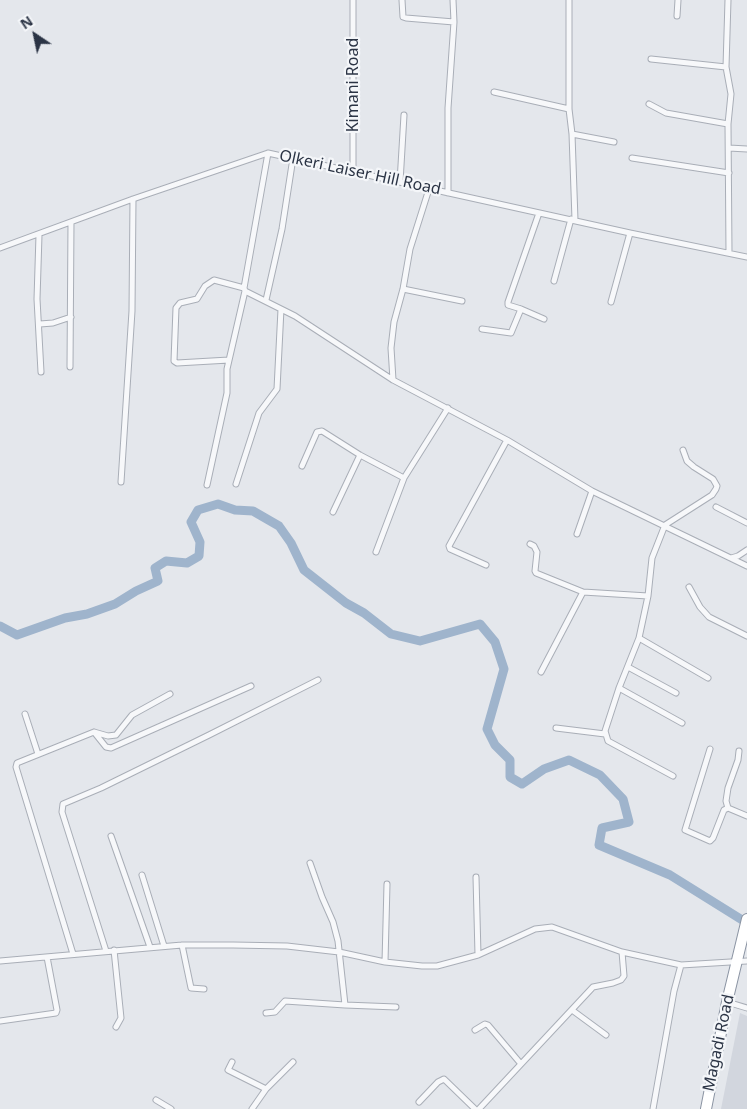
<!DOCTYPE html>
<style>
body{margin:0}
#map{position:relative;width:747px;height:1109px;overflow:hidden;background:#e4e7ec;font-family:"Noto Sans",sans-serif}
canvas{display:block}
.north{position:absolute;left:10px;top:10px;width:50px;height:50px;-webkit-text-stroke:4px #f4f6f9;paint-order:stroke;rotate:326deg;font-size:14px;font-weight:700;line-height:20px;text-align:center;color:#2b3445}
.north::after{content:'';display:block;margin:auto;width:18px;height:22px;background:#2b3445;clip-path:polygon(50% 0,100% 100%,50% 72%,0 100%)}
</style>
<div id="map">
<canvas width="747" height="1109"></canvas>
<div class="north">N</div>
</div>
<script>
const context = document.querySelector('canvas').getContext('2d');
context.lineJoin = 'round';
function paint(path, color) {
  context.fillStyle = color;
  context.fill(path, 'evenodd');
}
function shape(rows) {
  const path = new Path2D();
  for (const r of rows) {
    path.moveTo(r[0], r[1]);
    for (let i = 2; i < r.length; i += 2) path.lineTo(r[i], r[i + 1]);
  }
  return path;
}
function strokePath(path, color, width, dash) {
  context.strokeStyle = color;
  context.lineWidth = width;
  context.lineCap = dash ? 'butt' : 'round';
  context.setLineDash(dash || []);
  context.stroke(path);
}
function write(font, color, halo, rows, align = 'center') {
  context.font = font + ' "Noto Sans",sans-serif';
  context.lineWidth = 4.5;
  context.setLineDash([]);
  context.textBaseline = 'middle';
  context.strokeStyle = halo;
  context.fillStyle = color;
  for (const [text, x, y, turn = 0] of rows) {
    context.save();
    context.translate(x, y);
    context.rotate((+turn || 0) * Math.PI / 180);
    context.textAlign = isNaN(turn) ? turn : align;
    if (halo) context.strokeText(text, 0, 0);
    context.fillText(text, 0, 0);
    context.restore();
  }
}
paint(shape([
 [740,1013,747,1016,747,1109,721,1109]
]), '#d2d6de');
strokePath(shape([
 [0,626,17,635,65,618,87,614,115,604,136,591,158,581,155,568,166,561,187,563,199,556,200,542,191,522,198,510,218,504,235,510,253,511,279,526,291,543,304,570,346,603,364,613,391,634,420,641,480,624,495,642,504,669,487,729,495,745,510,760,510,777,522,784,544,769,569,760,600,775,623,799,629,822,602,828,599,845,670,875,747,923]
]), '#9fb4cc', 9);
const street = shape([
 [402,0,403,17,406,18,454,22],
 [569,0,569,109,572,134,575,220],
 [728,0,726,67,731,94,728,124,729,253],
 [677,16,678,0],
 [651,59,726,67],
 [494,92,569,109],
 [649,104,666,113,728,124],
 [572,134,614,142],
 [729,148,747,149],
 [632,158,729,173],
 [353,171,353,0],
 [400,182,404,115],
 [448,193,448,108,454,22,453,0],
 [39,235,37,299,41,372],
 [0,248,133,199,268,153,630,233,747,257],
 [554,281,571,219],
 [403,289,462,301],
 [245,291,295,316,393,380,507,440,592,491,747,566],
 [266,300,282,229,293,158],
 [611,302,630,233],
 [521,309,544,319],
 [40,324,53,323,71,317],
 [482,329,511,333,521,309,508,305,508,302,539,213],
 [229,360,177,363,174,361,176,308,180,303,197,299,205,286,214,280,244,288],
 [70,367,71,222],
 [393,380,391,348,394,322,403,289,410,249,429,189],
 [302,466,317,432,322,431,360,455,404,478],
 [121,482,132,311,133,199],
 [236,484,259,413,277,389,281,309],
 [207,485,227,393,227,369,245,291,244,288,268,153],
 [716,507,747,523],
 [333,512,360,455],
 [577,534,592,491],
 [530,544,534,546,537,552,535,571,536,573,583,592,648,596],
 [376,552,404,478,448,408],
 [731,558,738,556,747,550],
 [486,565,450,549,449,546,507,440],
 [689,587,700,607,709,617,747,636],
 [639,638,708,678],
 [628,667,676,693],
 [541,672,583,592],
 [619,688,682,723],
 [25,714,38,754],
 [556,728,605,734],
 [94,732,108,736,116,735,132,715,170,694],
 [710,749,685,830,710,841,713,838,724,810,728,808,747,816],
 [673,776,608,741,605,731,619,688,639,638,648,596,652,558,665,525,712,495,716,489,717,486,713,479,694,467,687,461,683,450],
 [728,808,726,801,728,788,738,760,739,751],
 [111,836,150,947],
 [310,863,322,897,333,922,338,941,345,1005,396,1007],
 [142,875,164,946],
 [476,877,478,955],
 [182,945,191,988,204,989],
 [114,950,121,1018,116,1027],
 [106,951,62,812,63,804,101,788,209,735,318,680],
 [73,954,16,767,17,763,94,732,106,747,111,748,251,686],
 [0,961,182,945,233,945,287,946,339,952,385,962,422,966,437,966,478,955,535,929,552,927,622,952,681,965,747,961],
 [385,962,387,884],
 [727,1002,747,1008],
 [572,1010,606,1035],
 [266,1013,275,1012,285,1001,345,1005],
 [0,1021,56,1013,57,1010,47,957],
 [475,1030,485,1024,488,1025,521,1064],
 [232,1062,228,1070,266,1089],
 [156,1100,171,1109],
 [419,1102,438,1082,444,1079,475,1109],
 [252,1109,266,1089,293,1062],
 [479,1109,593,987,613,983,621,980,624,976,622,952],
 [653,1109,674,991,681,965]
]);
const highway = shape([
 [706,1109,727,1002,747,919]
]);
strokePath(street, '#a9aeb7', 7);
strokePath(highway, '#8b94a3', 12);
strokePath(street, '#f7f8fa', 5);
strokePath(highway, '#fff', 10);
write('16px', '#2b3445', '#f4f6f9', [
 ["Kimani Road",353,85,-90],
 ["Olkeri Laiser Hill Road",360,173,12],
 ["Magadi Road",719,1043,-78]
]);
</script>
